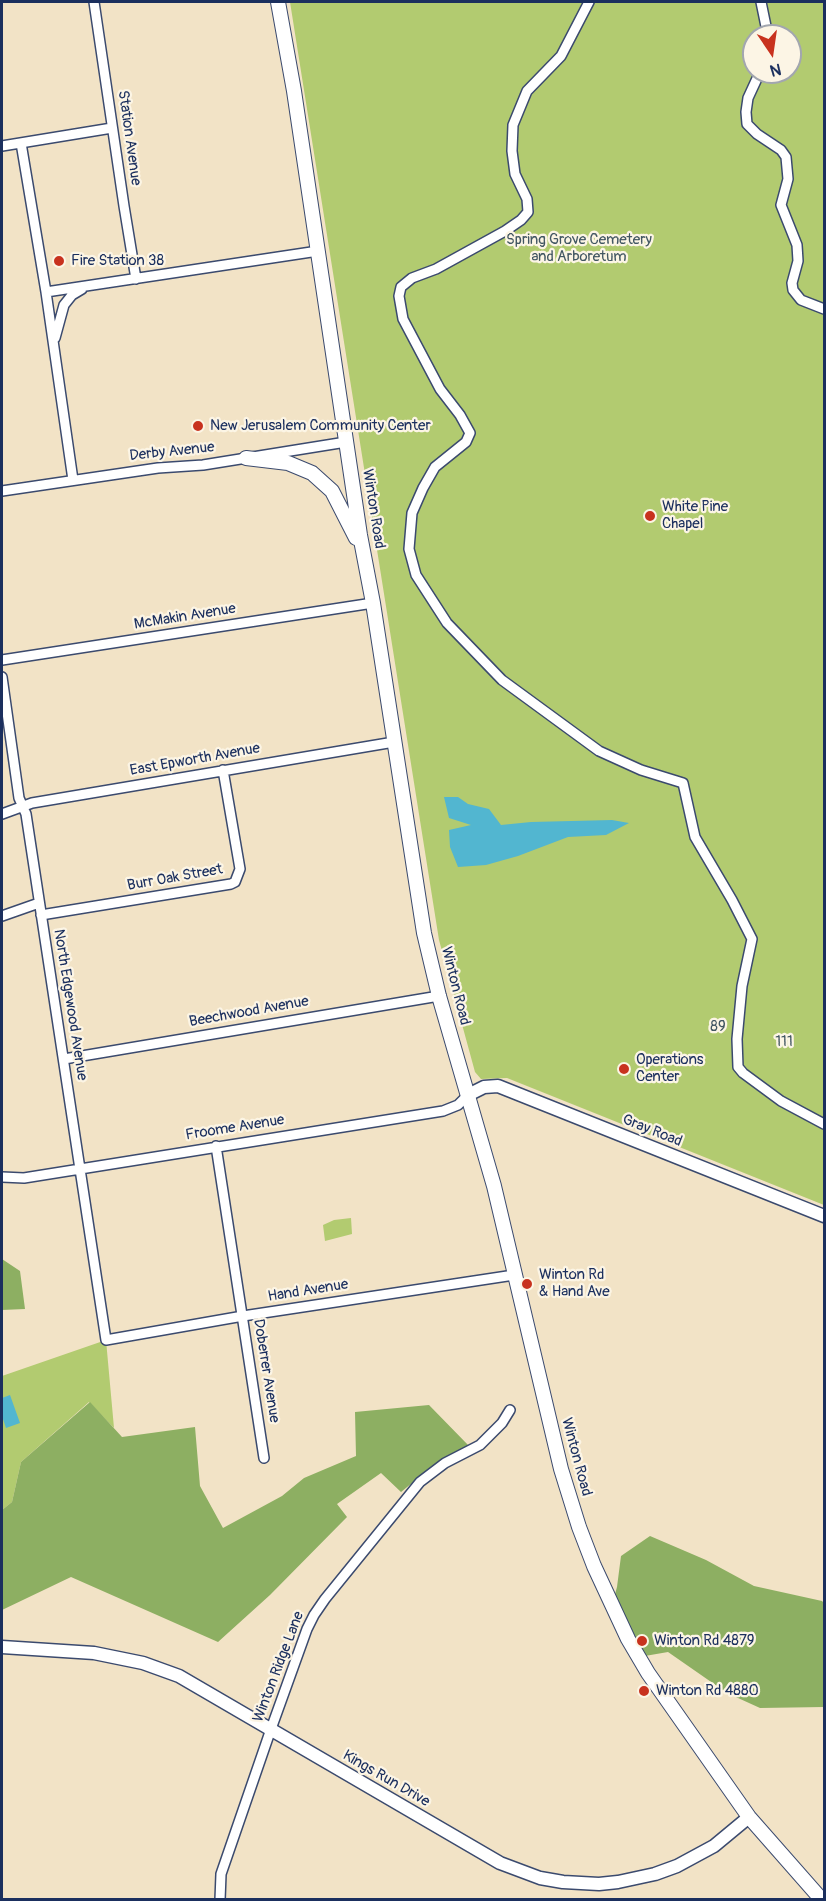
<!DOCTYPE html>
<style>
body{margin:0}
#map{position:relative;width:826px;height:1901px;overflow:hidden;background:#f2e3c6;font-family:Pangolin,sans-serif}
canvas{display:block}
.frame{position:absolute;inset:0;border:3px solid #1b2f5e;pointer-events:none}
.north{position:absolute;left:742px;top:24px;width:60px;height:60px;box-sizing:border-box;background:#fcf5e5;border:2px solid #a2a6af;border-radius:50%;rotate:167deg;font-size:16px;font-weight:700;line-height:24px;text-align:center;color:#1b2f5e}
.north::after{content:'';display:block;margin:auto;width:21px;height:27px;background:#c8321e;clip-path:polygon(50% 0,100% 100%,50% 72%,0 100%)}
</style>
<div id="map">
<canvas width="826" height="1901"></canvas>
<div class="frame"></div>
<div class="north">N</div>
</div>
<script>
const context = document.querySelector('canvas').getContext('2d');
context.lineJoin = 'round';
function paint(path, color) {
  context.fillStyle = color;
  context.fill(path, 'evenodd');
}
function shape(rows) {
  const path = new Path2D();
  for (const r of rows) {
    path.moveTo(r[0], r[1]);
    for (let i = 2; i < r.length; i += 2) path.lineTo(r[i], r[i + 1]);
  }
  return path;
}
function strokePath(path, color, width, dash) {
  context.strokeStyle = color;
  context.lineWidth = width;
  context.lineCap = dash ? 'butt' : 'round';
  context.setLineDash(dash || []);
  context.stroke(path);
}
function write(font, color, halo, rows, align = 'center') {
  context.font = font + ' Pangolin,sans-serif';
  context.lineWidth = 4.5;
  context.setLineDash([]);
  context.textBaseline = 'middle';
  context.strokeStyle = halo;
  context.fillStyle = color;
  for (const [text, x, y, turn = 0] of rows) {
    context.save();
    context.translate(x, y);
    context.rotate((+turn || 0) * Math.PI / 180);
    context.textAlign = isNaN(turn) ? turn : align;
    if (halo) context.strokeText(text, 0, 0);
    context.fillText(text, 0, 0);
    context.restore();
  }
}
paint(shape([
 [290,2,824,2,824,1205,507,1078,481,1079,475,1072,439,940],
 [754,36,790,36,790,72,754,72],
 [351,1218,352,1234,325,1241,323,1225,334,1220],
 [106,1340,114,1428,89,1402,21,1462,12,1502,2,1510,2,1376]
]), '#b2cb70');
paint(shape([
 [2,1259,20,1271,25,1309,2,1310],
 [90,1402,122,1437,195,1427,200,1486,223,1528,282,1496,304,1478,356,1456,355,1412,429,1405,469,1446,434,1465,401,1492,381,1473,337,1504,347,1517,270,1595,218,1642,71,1577,2,1610,2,1510,12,1502,21,1462],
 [650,1536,706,1560,754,1586,822,1601,824,1603,824,1707,760,1708,727,1693,668,1652,639,1657,612,1605,617,1587,621,1556]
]), '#8daf62');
paint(shape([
 [444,797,458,797,468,804,489,809,501,825,531,822,612,820,629,823,606,835,568,837,518,856,486,865,458,867,450,847,449,830,471,825,449,818],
 [10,1395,20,1423,6,1428,2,1416,2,1398]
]), '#52b6d0');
const minor = shape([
 [94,2,124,206,136,279],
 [589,2,561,56,527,91,513,125,512,151,515,174,527,199,528,212,521,220,505,231,436,269,412,278,401,287,399,296,403,319,440,389,460,415,470,433,466,442,435,467,423,488,412,513,409,549,416,575,447,623,502,680,599,751,641,770,683,783,695,837,732,900,752,939,742,986,737,1039,738,1067,743,1073,781,1101,824,1124],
 [761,2,768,36],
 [760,72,748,98,746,112,747,124,757,134,781,150,786,157,788,179,781,205,797,245,798,261,792,283,793,290,801,300,824,309],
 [21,143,46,292,73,480],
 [2,146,112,128],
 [46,292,318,251],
 [55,338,64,305,72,295,82,289],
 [2,491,158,468,203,465,346,442],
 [2,660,373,603],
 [2,677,19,798,26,814,106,1340,243,1316,514,1275],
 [2,814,32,803,394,742],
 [41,915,231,884,235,882,240,869,223,770],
 [2,916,39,903],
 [64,1059,439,996],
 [216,1146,264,1458],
 [2,1177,24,1178,443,1111,458,1105,468,1095],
 [220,1900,221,1874,271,1729,307,1629,314,1615,325,1599,420,1482,445,1463,480,1445,502,1423,510,1410]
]);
const tertiary = shape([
 [468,1095,484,1087,498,1086,824,1216],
 [2,1647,94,1653,143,1663,179,1676,500,1863,540,1878,563,1882,599,1884,618,1882,655,1874,677,1866,714,1846,749,1817]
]);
const secondary = shape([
 [278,2,294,91,360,535,373,603,424,933,439,996,494,1186,561,1469,579,1527,594,1566,628,1639,648,1673,749,1817,822,1900],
 [246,458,288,463,312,473,332,491,356,538]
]);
strokePath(minor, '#3b4a6e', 12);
strokePath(tertiary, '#3b4a6e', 15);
strokePath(secondary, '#3b4a6e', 16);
strokePath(minor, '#fff', 9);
strokePath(tertiary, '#fff', 12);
strokePath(secondary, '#fff', 14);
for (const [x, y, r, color] of [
 [59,261,6,"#c8321e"],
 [198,426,6,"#c8321e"],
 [650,516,6,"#c8321e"],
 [624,1069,6,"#c8321e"],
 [527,1284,6,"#c8321e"],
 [642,1641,6,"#c8321e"],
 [644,1691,6,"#c8321e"]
]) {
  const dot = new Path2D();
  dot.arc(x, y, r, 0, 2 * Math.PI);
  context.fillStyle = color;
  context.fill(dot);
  strokePath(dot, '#fcf5e5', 2);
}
write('15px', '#1b2f5e', '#fcf5e5', [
 ["Station Avenue",129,138,82],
 ["Derby Avenue",172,452,-6],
 ["Winton Road",373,509,81],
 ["McMakin Avenue",185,617,-9],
 ["East Epworth Avenue",195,760,-10],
 ["Burr Oak Street",175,878,-10],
 ["Winton Road",455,986,76],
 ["North Edgewood Avenue",70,1005,81],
 ["Beechwood Avenue",249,1012,-10],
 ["Froome Avenue",235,1128,-9],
 ["Gray Road",652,1131,22],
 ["Hand Avenue",308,1291,-9],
 ["Doberrer Avenue",266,1371,81],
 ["Winton Road",576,1457,75],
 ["Winton Ridge Lane",279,1667,-69],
 ["Kings Run Drive",386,1779,30]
]);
write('15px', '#415662', '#fcf5e5', [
 ["Spring Grove Cemetery",579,240],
 ["and Arboretum",579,257],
 ["89",718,1027],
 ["111",784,1042]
]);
write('15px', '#1b2f5e', '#fcf5e5', [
 ["Fire Station 38",71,261],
 ["New Jerusalem Community Center",210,426],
 ["White Pine",662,507],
 ["Chapel",662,524],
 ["Operations",636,1060],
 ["Center",636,1077],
 ["Winton Rd",539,1275],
 ["& Hand Ave",539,1292],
 ["Winton Rd 4879",654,1641],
 ["Winton Rd 4880",656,1691]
], 'left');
</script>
